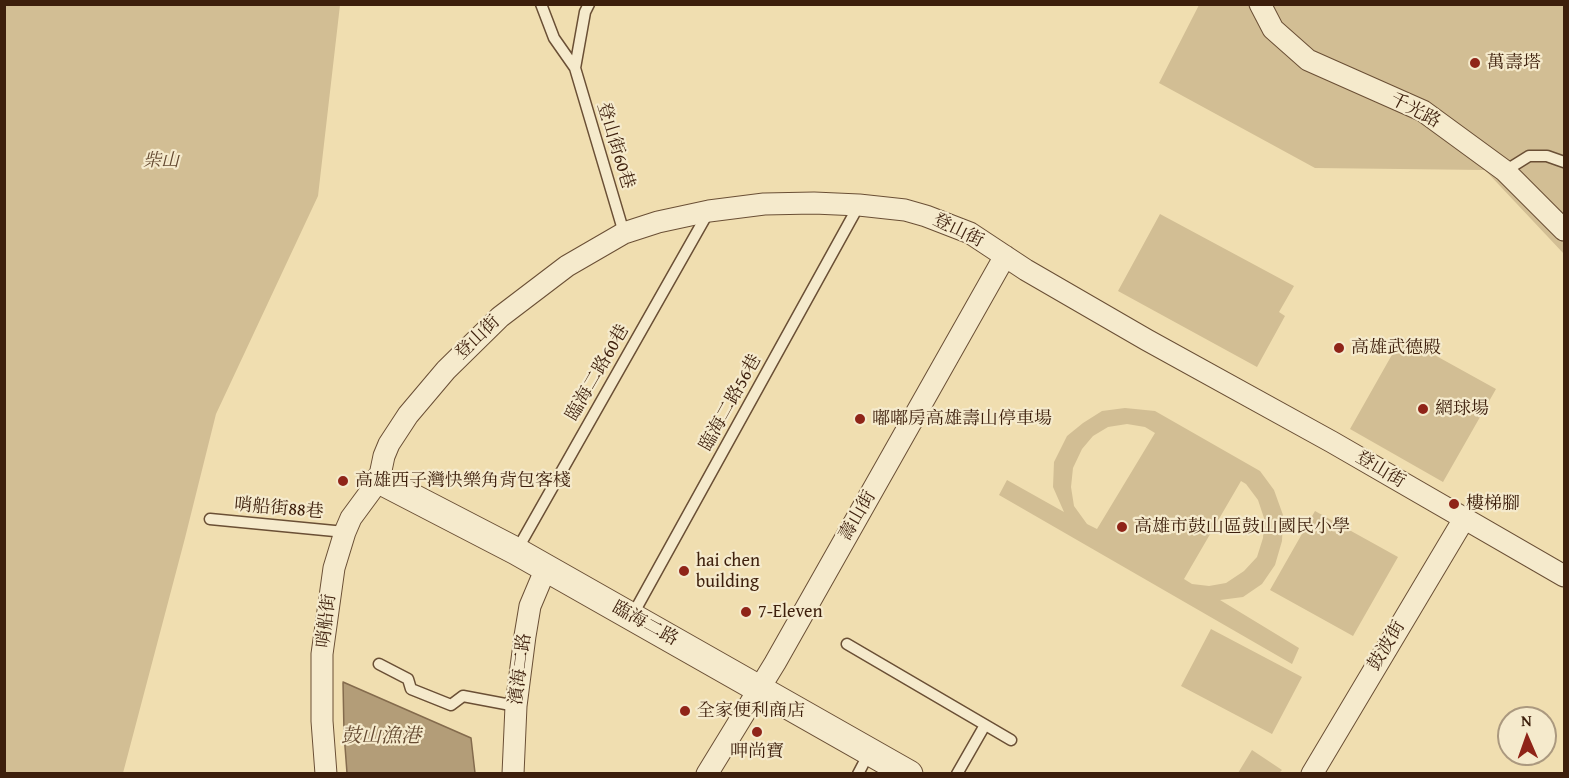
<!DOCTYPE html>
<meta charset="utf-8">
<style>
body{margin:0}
#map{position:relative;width:1569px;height:778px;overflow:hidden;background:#f0deb0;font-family:"Gentium Book Plus",serif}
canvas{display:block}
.frame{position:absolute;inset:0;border:6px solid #3d1f0c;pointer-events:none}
.north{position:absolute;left:1497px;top:706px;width:60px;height:60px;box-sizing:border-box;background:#f5eacc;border:2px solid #ab997f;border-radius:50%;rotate:358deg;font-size:16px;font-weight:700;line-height:24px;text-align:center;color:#3d1f0c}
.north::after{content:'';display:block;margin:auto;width:21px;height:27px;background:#8f2418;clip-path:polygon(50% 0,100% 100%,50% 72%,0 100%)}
</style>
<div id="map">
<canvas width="1569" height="778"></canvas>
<div class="frame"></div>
<div class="north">N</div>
</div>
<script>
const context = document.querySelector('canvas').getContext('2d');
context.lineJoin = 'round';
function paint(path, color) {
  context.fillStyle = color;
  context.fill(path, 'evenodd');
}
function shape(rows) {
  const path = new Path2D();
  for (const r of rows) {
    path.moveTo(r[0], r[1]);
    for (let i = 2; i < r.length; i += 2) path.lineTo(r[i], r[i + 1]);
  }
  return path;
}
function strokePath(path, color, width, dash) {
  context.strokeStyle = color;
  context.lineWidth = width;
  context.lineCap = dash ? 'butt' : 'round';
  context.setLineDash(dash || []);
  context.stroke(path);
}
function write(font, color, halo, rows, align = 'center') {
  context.font = font + ' "Gentium Book Plus","Noto Serif TC",serif';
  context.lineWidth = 4.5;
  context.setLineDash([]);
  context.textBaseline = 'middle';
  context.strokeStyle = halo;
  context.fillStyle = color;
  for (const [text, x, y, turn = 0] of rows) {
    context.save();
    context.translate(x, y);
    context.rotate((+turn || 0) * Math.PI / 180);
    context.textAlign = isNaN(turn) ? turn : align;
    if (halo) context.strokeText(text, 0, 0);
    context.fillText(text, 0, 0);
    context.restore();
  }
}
paint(shape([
 [5,4,340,5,318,196,216,414,185,538,123,773,5,773],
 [1199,5,1564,5,1564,254,1485,170,1315,168,1159,83],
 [1160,214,1294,286,1279,312,1285,316,1257,367,1118,291],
 [1402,337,1496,389,1443,482,1350,429],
 [1125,408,1155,411,1260,471,1274,490,1283,515,1282,541,1275,565,1262,584,1243,597,1220,600,1299,648,1292,664,999,495,1007,480,1064,512,1053,487,1054,462,1067,436,1083,423,1102,411],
 [1127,424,1145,427,1155,433,1097,529,1087,524,1074,506,1071,487,1073,468,1082,449,1093,436,1108,427],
 [1241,481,1246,484,1258,500,1264,518,1263,538,1257,557,1244,571,1226,583,1209,586,1192,584,1184,579],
 [1315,511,1398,557,1353,636,1270,590],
 [1211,629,1302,677,1272,734,1181,686],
 [1252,750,1282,770,1279,773,1238,773]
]), '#d2be94');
const water = shape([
 [343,682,471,738,475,773,347,773,344,733,343,682]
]);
paint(water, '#b39d78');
strokePath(water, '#846b4d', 1.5);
const service = shape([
 [541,4,554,38,575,68],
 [589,4,585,12,575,68,624,233],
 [1505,171,1529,156,1547,156,1564,162],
 [210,519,345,532],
 [517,550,709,211],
 [632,616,859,205],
 [847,644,1011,740],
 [379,664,408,679,411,689,451,705,463,696,516,706],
 [858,774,869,753],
 [957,774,985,725]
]);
const minor = shape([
 [1260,4,1273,29,1308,60,1423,111,1505,171,1564,230],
 [326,774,322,721,322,654,334,568,345,532,351,518,379,480,384,456,389,444,408,415,446,370,500,317,567,266,624,233,658,222,709,211,764,204,814,203,859,205,905,210,926,216,970,233,1026,270,1147,340,1332,442,1564,576],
 [513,774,516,706,525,636,530,606,546,568],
 [707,774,775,663,1005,256],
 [1312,774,1464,519]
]);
const tertiary = shape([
 [379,480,516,551,909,774]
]);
strokePath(service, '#6a4f35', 13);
strokePath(minor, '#6a4f35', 23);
strokePath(tertiary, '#6a4f35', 29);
strokePath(service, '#f5eacc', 10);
strokePath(minor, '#f5eacc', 21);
strokePath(tertiary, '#f5eacc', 27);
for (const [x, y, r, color] of [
 [1475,63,6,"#8f2418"],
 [1339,348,6,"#8f2418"],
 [1423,409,6,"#8f2418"],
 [860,419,6,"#8f2418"],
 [343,481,6,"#8f2418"],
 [1454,504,6,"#8f2418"],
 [1122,527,6,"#8f2418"],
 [684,571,6,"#8f2418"],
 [746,612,6,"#8f2418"],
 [685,711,6,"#8f2418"],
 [757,732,6,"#8f2418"]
]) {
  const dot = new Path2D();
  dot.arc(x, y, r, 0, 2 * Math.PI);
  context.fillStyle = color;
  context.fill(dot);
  strokePath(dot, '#f5eacc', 2);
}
write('18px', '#3d1f0c', '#f5eacc', [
 ["萬壽塔",1487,63],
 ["高雄武德殿",1351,348],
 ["網球場",1435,409],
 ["嘟嘟房高雄壽山停車場",872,419],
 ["高雄西子灣快樂角背包客棧",355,481],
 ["樓梯腳",1466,504],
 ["高雄市鼓山區鼓山國民小學",1134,527],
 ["hai chen",696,561],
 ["building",696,582],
 ["7-Eleven",758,612],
 ["全家便利商店",697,711],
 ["呷尚寶",757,752,"center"]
], 'left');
write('18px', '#3d1f0c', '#f5eacc', [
 ["千光路",1415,111,28],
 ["登山街60巷",615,146,73],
 ["登山街",958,231,26],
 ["登山街",478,338,-44],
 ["臨海二路60巷",598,373,-60],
 ["臨海二路56巷",731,403,-61],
 ["登山街",1380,470,31],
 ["哨船街88巷",279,509,5],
 ["壽山街",858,516,-60],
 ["哨船街",327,621,-83],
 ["臨海二路",645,624,29],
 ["鼓波街",1387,646,-59],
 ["濱海二路",521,669,-83]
]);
write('italic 18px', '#62472e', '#f5eacc', [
 ["柴山",161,161]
]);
write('italic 20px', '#664b32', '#f5eacc', [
 ["鼓山漁港",381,737]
]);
</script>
